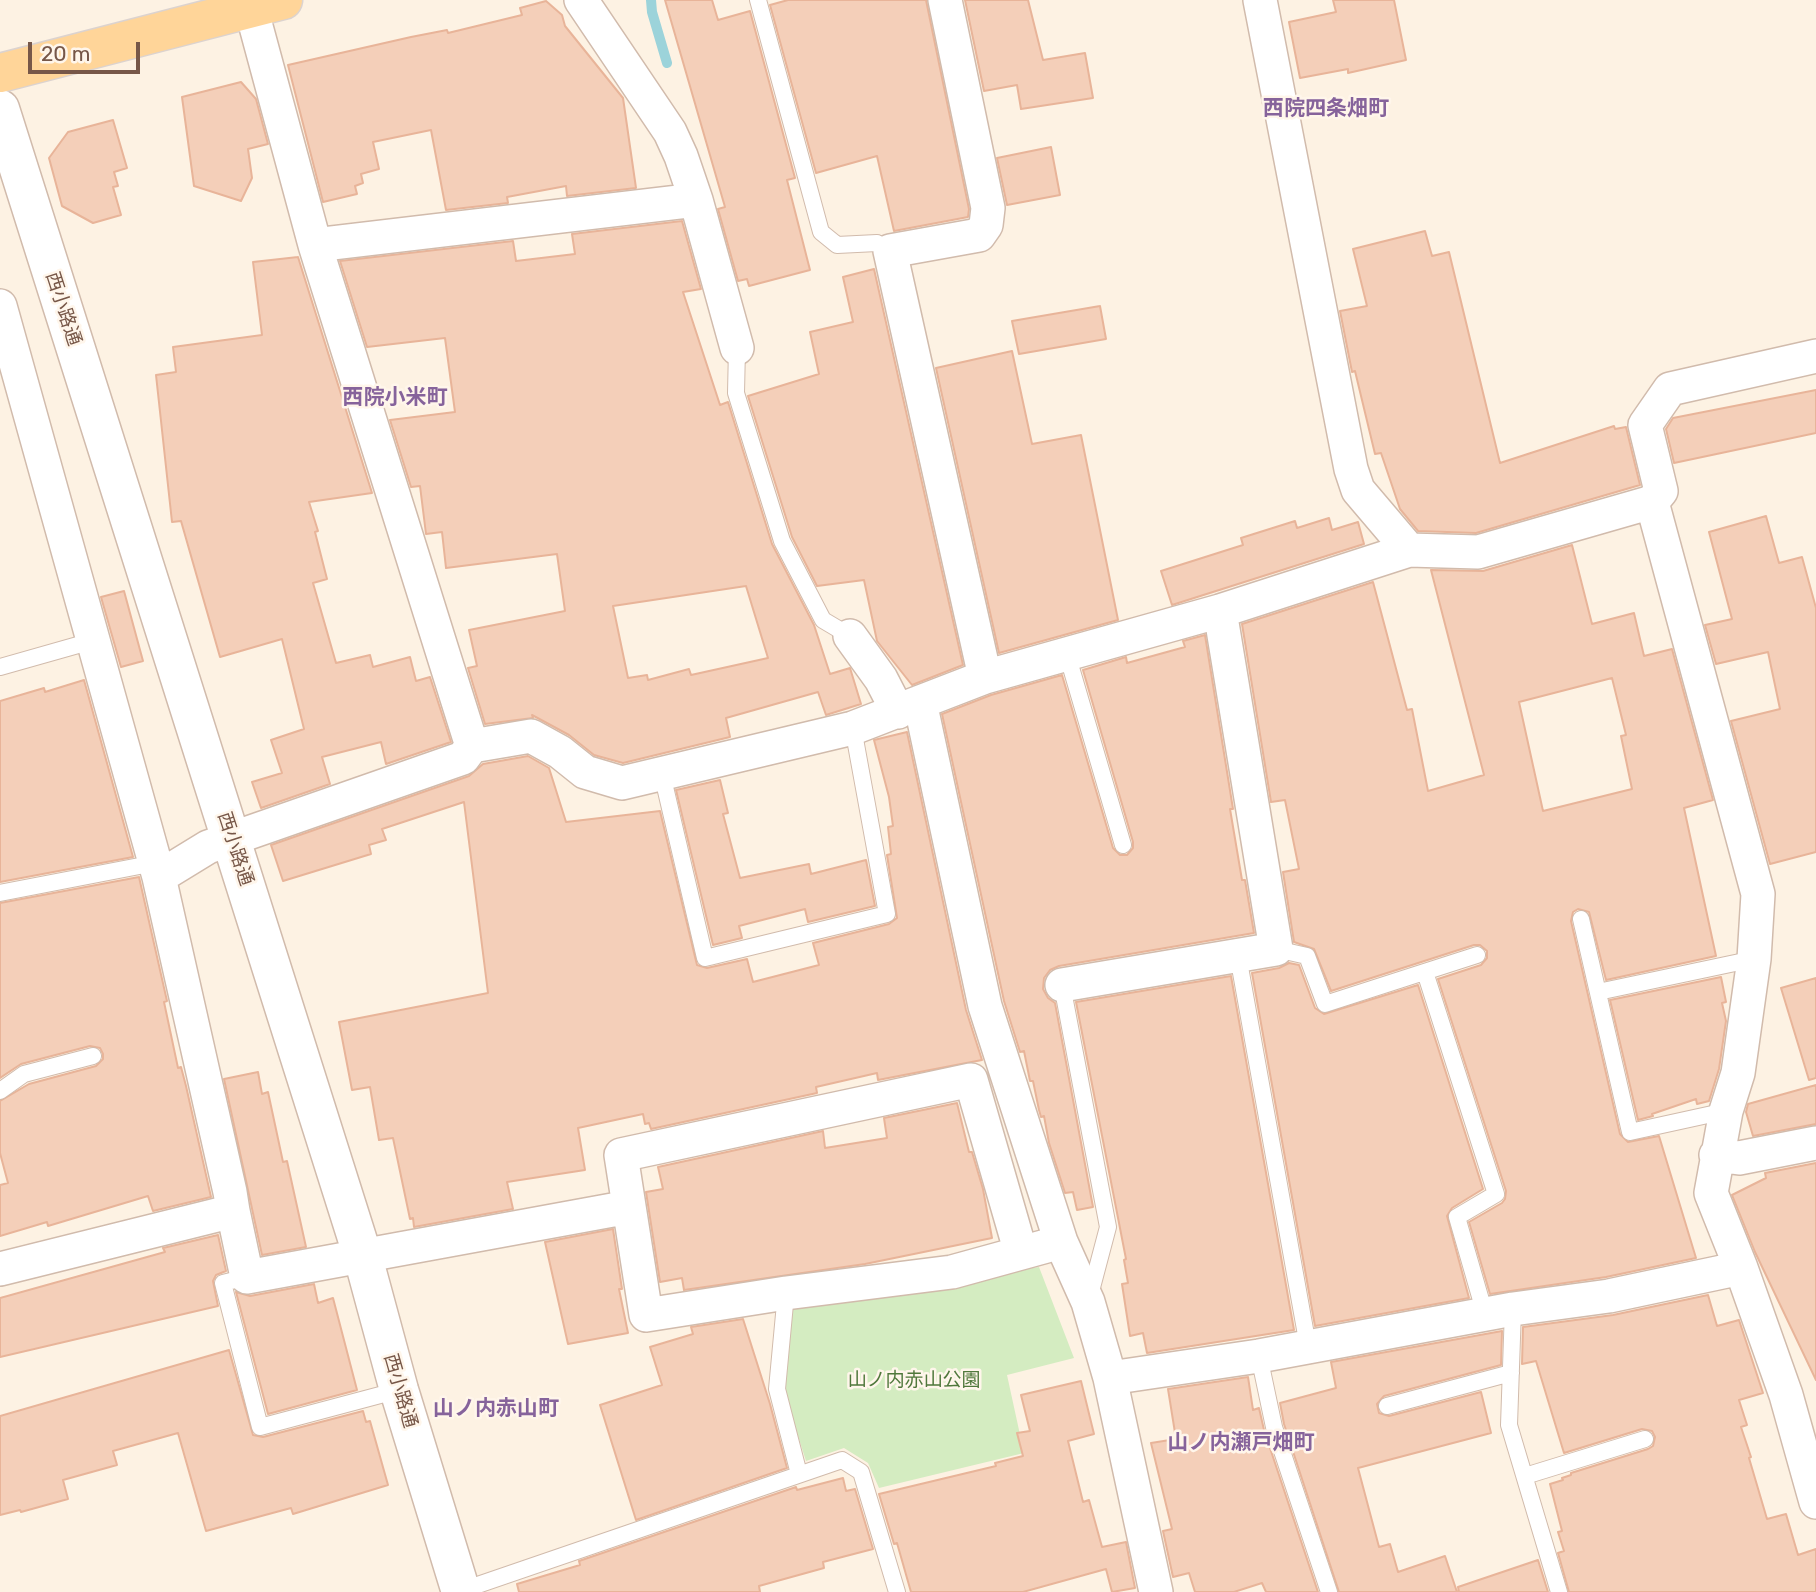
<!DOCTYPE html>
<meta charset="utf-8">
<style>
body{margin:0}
#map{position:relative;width:1816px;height:1592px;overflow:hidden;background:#fdf2e3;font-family:Rubik,sans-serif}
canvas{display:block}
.scale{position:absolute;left:28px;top:42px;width:112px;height:32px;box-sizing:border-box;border:4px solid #775748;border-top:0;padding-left:9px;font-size:21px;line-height:24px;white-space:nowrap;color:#775748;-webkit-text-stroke:5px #fff6eb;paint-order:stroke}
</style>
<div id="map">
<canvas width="1816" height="1592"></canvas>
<div class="scale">20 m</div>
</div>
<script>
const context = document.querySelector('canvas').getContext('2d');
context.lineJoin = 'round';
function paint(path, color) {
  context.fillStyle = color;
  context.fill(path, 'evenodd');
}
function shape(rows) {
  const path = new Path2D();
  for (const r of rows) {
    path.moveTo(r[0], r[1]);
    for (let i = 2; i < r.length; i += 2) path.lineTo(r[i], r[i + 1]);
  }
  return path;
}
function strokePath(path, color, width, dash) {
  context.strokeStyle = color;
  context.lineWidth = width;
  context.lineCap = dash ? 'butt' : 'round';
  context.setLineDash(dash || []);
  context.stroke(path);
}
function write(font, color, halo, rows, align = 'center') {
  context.font = font + ' Rubik,"Noto Sans JP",sans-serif';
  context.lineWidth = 5;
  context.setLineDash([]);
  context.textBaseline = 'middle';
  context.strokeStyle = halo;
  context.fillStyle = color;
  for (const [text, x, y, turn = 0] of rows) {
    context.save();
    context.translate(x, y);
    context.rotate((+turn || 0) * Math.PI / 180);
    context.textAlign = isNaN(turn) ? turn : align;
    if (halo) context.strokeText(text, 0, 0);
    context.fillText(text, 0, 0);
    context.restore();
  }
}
paint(shape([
 [1039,1267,1074,1358,1007,1375,1024,1453,879,1488,868,1463,844,1448,806,1461,784,1392,793,1305]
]), '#d4ecc1');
strokePath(shape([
 [651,0,652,12,667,63]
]), '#9cd3da', 10);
const building = shape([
 [665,0,712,0,718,20,750,11,795,178,787,180,810,270,749,286,747,279,738,281,718,209,725,207,665,0],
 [788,0,926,0,969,209,968,217,894,231,877,156,816,173,770,5,788,0],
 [965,0,1028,0,1043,60,1085,53,1093,98,1021,109,1017,85,984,91,965,0],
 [1333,0,1394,0,1406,60,1348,73,1348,69,1300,78,1289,22,1336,12,1333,0],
 [546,1,562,15,565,26,623,98,636,188,567,196,566,186,507,197,508,203,446,210,431,130,373,142,379,169,361,174,363,183,355,186,357,194,323,202,288,65,411,37,447,30,448,33,522,15,520,8,546,1],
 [241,82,256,99,268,144,248,149,252,178,241,201,194,186,182,97,241,82],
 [113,120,127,168,114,172,118,186,113,187,121,215,93,223,62,206,49,158,68,132,113,120],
 [1051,147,1060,195,1007,205,997,158,1051,147],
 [682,221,701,289,683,292,720,405,728,402,772,544,814,625,830,674,850,668,861,704,826,715,818,692,726,718,730,737,623,763,594,755,569,735,532,715,533,718,485,724,468,668,477,666,469,630,565,611,557,554,446,568,442,532,426,534,420,486,411,487,390,420,455,412,445,338,367,347,340,261,513,241,516,261,575,254,572,234,682,221],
 [746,586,768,658,691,675,689,669,648,680,647,675,628,678,613,606,746,586],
 [1425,231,1432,256,1449,252,1500,463,1614,426,1615,429,1626,427,1640,485,1476,533,1418,531,1400,509,1381,453,1375,454,1355,371,1352,372,1340,311,1367,306,1353,249,1425,231],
 [298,257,372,493,309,502,318,531,315,532,327,579,313,583,336,663,370,655,373,667,410,657,416,681,430,677,451,742,386,764,381,742,322,757,330,784,261,808,252,782,282,773,271,740,304,729,282,639,220,657,181,521,172,522,156,375,176,372,173,347,262,335,253,262,298,257],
 [874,269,963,665,912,685,877,641,864,580,817,586,792,537,748,396,819,374,810,332,853,322,843,277,874,269],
 [1100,306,1106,339,1019,354,1012,321,1100,306],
 [1012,351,1032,444,1081,435,1118,620,999,653,936,368,1012,351],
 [1816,390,1816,433,1674,463,1666,429,1673,418,1816,390],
 [1766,516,1779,563,1802,557,1816,608,1816,852,1770,864,1731,721,1780,709,1768,652,1716,664,1705,625,1732,619,1709,532,1766,516],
 [1329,518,1332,530,1358,522,1364,544,1172,605,1161,571,1243,545,1241,538,1295,521,1297,528,1329,518],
 [1572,545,1592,624,1634,613,1644,656,1672,649,1713,800,1684,808,1716,956,1606,980,1589,912,1578,909,1573,912,1571,921,1620,1134,1628,1142,1659,1136,1696,1258,1606,1277,1490,1294,1469,1222,1502,1203,1505,1199,1506,1191,1438,979,1481,965,1487,958,1487,951,1480,945,1474,945,1331,991,1314,949,1294,942,1283,872,1299,869,1285,800,1271,802,1242,624,1373,582,1407,710,1412,709,1428,791,1484,775,1431,570,1483,571,1572,545],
 [1612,678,1626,735,1621,736,1632,789,1543,811,1519,702,1612,678],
 [124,591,143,661,121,667,101,597,124,591],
 [1205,635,1233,809,1230,809,1242,880,1245,880,1254,933,1059,966,1050,970,1044,978,1043,989,1048,998,1055,1003,1093,1207,1077,1210,1073,1192,1065,1193,1049,1143,1044,1116,1041,1117,1039,1110,1033,1081,1030,1081,1024,1051,1020,1052,1004,1001,942,714,991,695,1062,675,1113,848,1120,855,1127,855,1133,848,1133,842,1083,670,1126,657,1127,663,1185,647,1183,641,1205,635],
 [84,680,133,857,0,882,0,701,44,688,45,692,84,680],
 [907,732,966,1010,982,1060,878,1080,877,1073,816,1087,817,1093,651,1129,649,1123,645,1124,643,1114,578,1128,585,1170,507,1182,513,1209,414,1227,413,1218,410,1219,393,1138,379,1140,370,1087,352,1090,339,1022,488,993,464,802,382,829,386,840,369,845,371,854,283,881,271,845,469,776,483,764,528,756,549,768,566,822,660,811,697,965,707,968,747,959,753,982,819,965,813,943,889,924,897,918,887,855,891,854,888,827,893,826,889,797,874,740,907,732],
 [720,780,728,813,723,814,740,878,809,864,811,874,866,860,875,906,808,922,805,909,739,926,742,938,713,945,676,790,720,780],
 [139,877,167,1001,164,1002,178,1068,181,1067,186,1086,211,1197,153,1211,148,1196,48,1226,47,1222,0,1236,0,1185,8,1183,0,1153,0,1101,29,1084,96,1066,103,1059,103,1054,100,1048,90,1046,21,1064,0,1078,0,903,139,877],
 [1289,963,1299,965,1315,1008,1324,1014,1418,985,1483,1189,1452,1208,1447,1216,1469,1298,1315,1326,1252,973,1279,968,1289,963],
 [1231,976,1294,1330,1147,1353,1143,1333,1130,1336,1122,1284,1128,1283,1124,1260,1126,1259,1076,1002,1231,976],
 [1721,977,1726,1002,1722,1003,1726,1021,1719,1069,1709,1101,1697,1104,1696,1099,1652,1114,1653,1116,1638,1120,1610,1000,1721,977],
 [1816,978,1816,1078,1809,1080,1781,988,1816,978],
 [258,1072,262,1094,268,1092,283,1162,287,1161,306,1247,262,1255,224,1079,258,1072],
 [1816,1085,1816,1124,1753,1136,1746,1112,1748,1104,1816,1085],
 [957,1103,969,1152,972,1152,983,1189,992,1238,865,1264,684,1290,682,1278,660,1282,646,1192,663,1189,658,1167,823,1131,825,1148,887,1138,884,1118,957,1103],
 [1816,1163,1816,1380,1755,1252,1732,1195,1766,1178,1765,1173,1816,1163],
 [613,1229,622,1289,619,1289,628,1333,568,1344,545,1242,613,1229],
 [218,1235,226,1271,216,1275,213,1281,218,1306,0,1357,0,1298,165,1252,163,1248,218,1235],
 [314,1284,318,1303,333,1298,357,1390,268,1414,236,1292,250,1296,314,1284],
 [1708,1295,1717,1326,1739,1320,1763,1393,1739,1400,1747,1425,1741,1427,1751,1457,1749,1458,1767,1519,1786,1514,1798,1555,1816,1549,1816,1592,1569,1592,1558,1553,1564,1551,1558,1532,1562,1531,1550,1484,1563,1480,1562,1478,1571,1475,1571,1473,1648,1449,1653,1446,1655,1437,1652,1431,1642,1429,1564,1453,1536,1361,1522,1364,1523,1327,1613,1315,1708,1295],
 [743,1319,770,1404,787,1468,636,1520,600,1405,662,1385,650,1347,693,1334,691,1327,743,1319],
 [1502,1331,1501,1365,1384,1396,1377,1404,1379,1413,1389,1416,1481,1392,1491,1433,1358,1468,1379,1547,1390,1544,1398,1572,1445,1556,1457,1592,1339,1592,1284,1424,1280,1403,1336,1388,1331,1362,1502,1331],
 [229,1350,253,1435,263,1437,363,1411,366,1422,370,1421,388,1485,293,1514,291,1508,206,1531,178,1433,113,1451,117,1465,63,1480,68,1499,21,1512,20,1510,0,1515,0,1416,229,1350],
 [1248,1377,1253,1410,1259,1408,1264,1430,1318,1592,1266,1592,1262,1583,1234,1592,1195,1592,1189,1573,1173,1577,1163,1531,1172,1529,1151,1443,1176,1439,1168,1389,1248,1377],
 [1081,1381,1094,1434,1068,1441,1083,1502,1089,1500,1102,1547,1126,1542,1135,1588,1112,1592,1106,1569,1023,1592,911,1592,897,1543,894,1544,879,1494,996,1466,995,1463,1023,1456,1017,1433,1030,1431,1021,1395,1081,1381],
 [843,1478,846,1491,855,1489,873,1549,823,1562,824,1568,759,1586,760,1592,519,1592,517,1584,580,1565,579,1561,796,1487,797,1490,843,1478],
 [1538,1560,1548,1592,1459,1592,1458,1587,1538,1560]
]);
paint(building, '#f4cfb9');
strokePath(building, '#e8b499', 2);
const service = shape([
 [758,0,821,232,837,245,877,243,890,251],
 [737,348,736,393,782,541,823,620,850,636],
 [1067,654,1123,845],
 [0,667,92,641],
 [662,774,705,958,887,914,853,728],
 [0,893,155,863],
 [1581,919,1630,1132,1726,1111],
 [1276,949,1307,956,1325,1004,1477,955],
 [1238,956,1308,1346],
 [1425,972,1496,1194,1457,1217,1485,1314],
 [1062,985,1108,1227,1090,1295],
 [1598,992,1754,959],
 [0,1091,24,1074,93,1056],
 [247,1277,223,1283,260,1427,399,1390],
 [786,1293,777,1389,799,1474],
 [1513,1309,1509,1425,1559,1592],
 [1259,1356,1274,1427,1329,1592],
 [1387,1406,1511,1373],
 [1525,1476,1645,1439],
 [460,1591,842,1460,861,1472,897,1592]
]);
const minor = shape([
 [581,0,670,132,681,156,696,200,737,348],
 [945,0,988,208,986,225,979,235,890,251,985,677],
 [1260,0,1351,469,1358,490,1409,550],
 [251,8,315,245,472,746],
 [315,245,696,200],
 [0,306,159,877,230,1192,233,1211,0,1269],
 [1652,502,1661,491,1645,425,1670,389,1816,356],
 [850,636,881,679,898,712],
 [920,702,985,1006,1061,1242,1088,1302,1110,1378,1156,1592],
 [159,877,208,847,463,758,472,746,531,736,560,752,585,772,622,783,853,728,985,677,1220,611,1409,550,1478,552,1652,502,1758,894,1754,959,1738,1073,1726,1111,1711,1193,1741,1268,1786,1395,1816,1502],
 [1062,985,1276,949,1220,611],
 [1716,1155,1739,1158,1816,1143],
 [233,1211,247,1277,629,1207],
 [1021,1253,971,1080,621,1155,646,1315,786,1293,952,1272,1061,1242],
 [1110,1378,1259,1356,1513,1309,1609,1296,1741,1268]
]);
const tertiary = shape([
 [0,109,363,1257,399,1390,461,1592]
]);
const primary = shape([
 [0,73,283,0]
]);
strokePath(service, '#d1bbac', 18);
strokePath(minor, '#d1bbac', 36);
strokePath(tertiary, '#d1bbac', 41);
strokePath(primary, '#dcd3cf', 41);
strokePath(service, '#fff', 16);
strokePath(minor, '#fff', 33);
strokePath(tertiary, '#fff', 38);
strokePath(primary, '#ffd599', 38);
write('19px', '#775748', '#fff6eb', [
 ["西小路通",63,309,72],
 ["西小路通",235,849,72],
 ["西小路通",400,1391,74]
]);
write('19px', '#50783c', '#fff6eb', [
 ["山ノ内赤山公園",914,1381]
]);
write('bold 21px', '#86639b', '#fff6eb', [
 ["西院四条畑町",1326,109],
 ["西院小米町",395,398],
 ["山ノ内赤山町",496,1409],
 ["山ノ内瀬戸畑町",1241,1443]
]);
</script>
